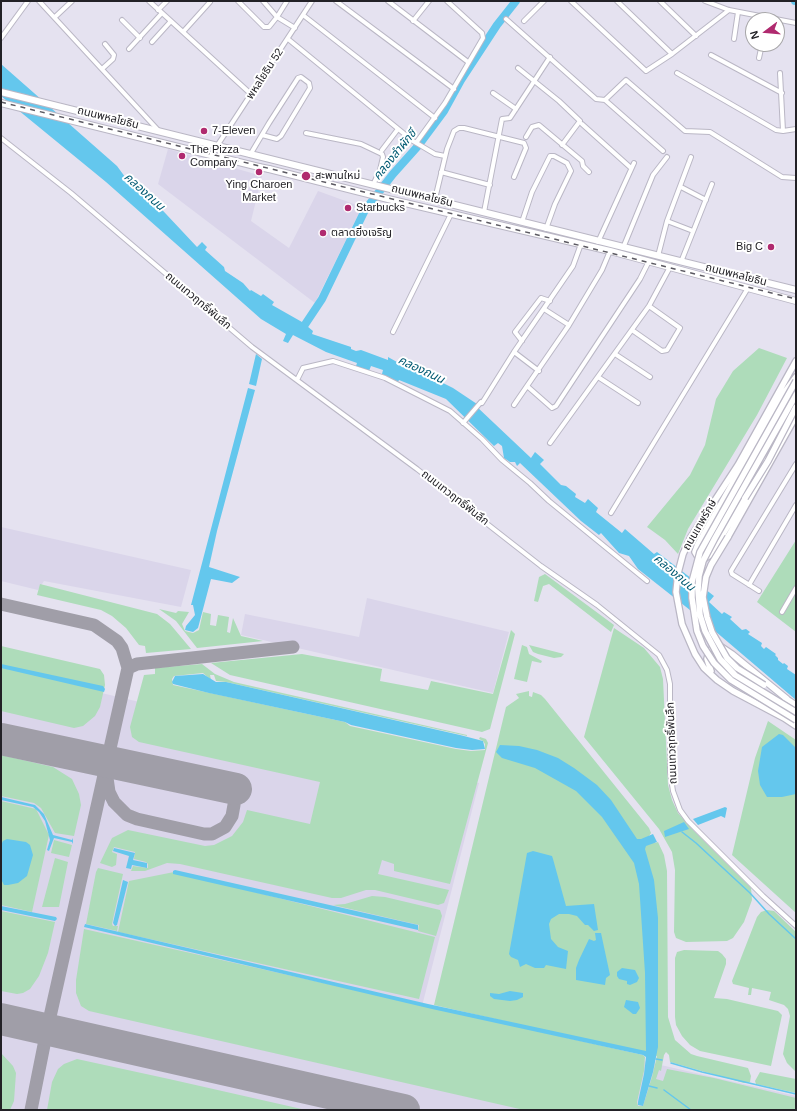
<!DOCTYPE html>
<meta charset="utf-8">
<style>
body{margin:0}
#map{position:relative;width:797px;height:1111px;overflow:hidden;background:#e5e2f0;font-family:Arial,sans-serif}
canvas{display:block}
.frame{position:absolute;inset:0;border:2px solid #222126;pointer-events:none}
.north{position:absolute;left:745px;top:12px;width:40px;height:40px;box-sizing:border-box;background:#fff;border:1px solid #a7a6a8;border-radius:50%;rotate:254deg;font-size:11px;font-weight:700;line-height:16px;text-align:center;color:#222126}
.north::after{content:'';display:block;margin:auto;width:14px;height:18px;background:#b02a6f;clip-path:polygon(50% 0,100% 100%,50% 72%,0 100%)}
</style>
<div id="map">
<canvas width="797" height="1111"></canvas>
<div class="frame"></div>
<div class="north">N</div>
</div>
<script>
const context = document.querySelector('canvas').getContext('2d');
context.lineJoin = 'round';
function paint(path, color) {
  context.fillStyle = color;
  context.fill(path, 'evenodd');
}
function shape(rows) {
  const path = new Path2D();
  for (const r of rows) {
    path.moveTo(r[0], r[1]);
    for (let i = 2; i < r.length; i += 2) path.lineTo(r[i], r[i + 1]);
  }
  return path;
}
function strokePath(path, color, width, dash) {
  context.strokeStyle = color;
  context.lineWidth = width;
  context.lineCap = dash ? 'butt' : 'round';
  context.setLineDash(dash || []);
  context.stroke(path);
}
function write(font, color, halo, rows, align = 'center') {
  context.font = font + ' Arial,"Noto Sans Thai",sans-serif';
  context.lineWidth = 4;
  context.setLineDash([]);
  context.textBaseline = 'middle';
  context.strokeStyle = halo;
  context.fillStyle = color;
  for (const [text, x, y, turn = 0] of rows) {
    context.save();
    context.translate(x, y);
    context.rotate((+turn || 0) * Math.PI / 180);
    context.textAlign = isNaN(turn) ? turn : align;
    if (halo) context.strokeText(text, 0, 0);
    context.fillText(text, 0, 0);
    context.restore();
  }
}
paint(shape([
 [168,149,262,176,251,221,289,248,318,191,362,207,315,303,158,184],
 [1,527,191,570,181,607,44,581,38,590,1,581],
 [367,598,509,632,493,693,241,635,245,614,359,637],
 [1,669,479,783,421,1010,796,1096,796,1110,1,1110]
]), '#dad5ea');
paint(shape([
 [759,348,787,358,757,415,688,529,678,554,665,540,647,527,690,475,705,445,716,399,733,371],
 [796,540,796,632,757,602],
 [545,574,614,625,611,632,549,584,543,586,538,602,534,601,539,577],
 [40,584,157,614,170,624,191,649,146,653,145,646,139,645,126,628,112,616,101,610,37,595],
 [159,609,176,613,178,611,189,612,182,624,185,631,193,633,199,630,203,612,211,614,210,625,216,626,218,615,229,617,227,632,230,633,233,618,241,636,263,641,197,648,176,621],
 [614,628,644,648,660,667,663,679,668,785,672,800,678,813,691,828,751,888,752,900,744,922,733,938,727,941,686,942,676,938,674,932,675,870,672,852,659,829,584,737],
 [511,630,515,634,490,729,482,732,230,675,211,663,302,654,382,669,380,681,428,690,431,681,493,694],
 [522,645,527,647,529,654,542,661,541,663,532,661,527,682,514,679],
 [529,645,564,654,561,657,554,658,538,654,533,652],
 [1,646,100,669,104,675,105,685,100,707,95,716,83,726,74,728,1,711],
 [202,664,215,674,234,682,467,735,467,736,226,682,216,681,214,675,210,675,211,680,203,673,174,676,172,679,173,685,345,722,350,726,456,749,471,751,485,750,485,744,483,741,479,739,480,737,486,739,488,743,450,884,394,871,394,864,382,860,378,874,449,890,444,903,438,905,375,890,366,890,341,898,332,898,180,864,167,863,145,871,131,871,133,866,148,868,148,864,146,862,134,859,135,852,114,847,112,852,117,854,116,865,112,867,100,863,112,838,128,830,205,846,214,845,232,836,243,822,247,810,310,824,320,782,139,742,132,737,130,727,144,675,155,674,155,668],
 [529,691,529,696,532,697,533,692,541,695,545,699,649,828,651,833,649,836,655,843,658,842,664,855,667,871,668,1017,675,1040,691,1054,697,1056,748,1068,751,1076,750,1082,744,1083,670,1062,669,1055,666,1052,664,1055,661,1071,659,1070,656,1079,663,1081,667,1069,714,1078,796,1098,796,1110,524,1110,89,1011,81,1006,76,993,76,980,84,929,643,1055,645,1057,644,1071,637,1102,638,1106,643,1106,652,1077,657,1056,434,1005,506,707,519,698,516,694],
 [768,721,796,740,796,913,732,855,755,758],
 [1,755,53,767,72,779,79,794,81,805,74,836,55,833,41,808,34,803,1,796],
 [1,801,36,809,49,835,32,912,1,905],
 [54,840,72,845,69,857,51,853],
 [55,858,68,862,59,907,42,907],
 [98,868,123,874,112,924,113,926,118,926,117,931,86,924,96,872],
 [174,872,435,937,419,999,118,932,129,881],
 [372,896,385,897,440,910,442,916,436,936,418,931,419,925,333,905,345,904],
 [767,910,774,911,796,932,796,1072,787,1063,783,1054,790,1016,788,1009,784,1005,769,1000,771,992,752,988,751,995,748,995,749,988,733,984,732,981,757,917,761,912],
 [1,911,55,922,48,953,39,976,30,989,23,993,17,994,1,991],
 [684,950,718,951,722,954,726,959,726,964,714,998,727,999,778,1011,782,1015,771,1066,700,1051,690,1045,682,1036,676,1025,675,1017,675,958,677,952],
 [1,1053,13,1066,16,1073,14,1101,10,1110,1,1110],
 [77,1059,169,1079,306,1110,47,1110,52,1082,58,1069,64,1064],
 [760,1072,796,1079,796,1093,756,1084,755,1081]
]), '#aedcba');
paint(shape([
 [1,64,117,166,128,181,151,198,197,247,202,242,207,247,205,250,224,267,225,271,243,283,250,291,251,290,261,296,263,294,274,302,272,305,302,322,313,331,312,334,351,347,351,349,356,351,361,350,388,360,388,357,406,367,417,370,453,388,477,404,476,406,531,458,535,452,544,460,540,464,561,485,566,486,576,494,575,497,585,503,588,499,598,508,596,512,622,533,625,529,654,554,657,552,674,565,714,596,709,602,722,614,724,612,732,617,730,619,742,630,746,629,750,632,748,634,762,643,761,646,764,649,766,647,776,654,775,655,778,658,778,660,783,664,784,663,788,666,787,669,796,675,796,700,695,614,638,569,629,556,619,553,601,533,599,535,581,521,520,463,517,466,515,462,510,462,504,458,502,446,498,443,494,446,446,399,399,380,398,382,382,374,383,370,371,366,369,371,356,366,357,363,326,352,293,335,288,343,283,341,286,334,261,319,106,182,1,96],
 [256,354,262,359,256,386,249,384],
 [248,388,255,390,217,531,209,567,240,577,232,583,211,579,198,628,193,632,185,630,186,626,195,615,193,605,191,605],
 [1,664,103,686,105,689,104,692,1,668],
 [203,674,216,682,226,682,460,735,483,741,485,749,472,750,456,748,351,725,345,722,209,693,173,684,172,682,175,676],
 [779,734,783,735,796,748,796,794,782,797,767,797,760,785,758,771,762,747],
 [500,745,519,746,537,750,558,758,574,768,597,785,611,800,637,839,641,839,653,834,657,842,646,846,645,849,654,880,658,918,658,1047,653,1072,643,1106,638,1105,638,1102,644,1074,646,1057,643,1055,432,1009,84,927,85,924,428,1004,646,1051,645,973,639,884,634,863,602,817,576,791,535,768,502,758,496,752],
 [1,797,35,805,44,814,53,835,72,840,73,838,73,844,72,842,54,838,49,851,47,850,50,840,45,821,39,812,33,807,1,800],
 [725,807,727,808,725,818,721,816,698,825,693,819],
 [684,822,689,829,665,837,664,831],
 [7,839,26,842,30,845,33,855,27,876,18,883,8,885,4,885,1,879,1,845,3,841],
 [114,848,135,853,133,860,147,863,147,868,132,865,131,869,126,868,129,856,113,851],
 [533,851,552,856,553,859,566,906,594,904,598,930,594,931,588,925,585,925,577,916,569,914,559,914,551,919,549,924,551,939,558,947,568,951,566,969,546,965,544,968,535,968,526,964,520,967,518,960,511,957,509,954,527,853],
 [175,870,418,925,418,930,173,874,173,871],
 [123,880,128,882,117,925,115,926,113,923],
 [1,906,56,917,57,919,55,921,1,910],
 [595,933,601,933,610,975,606,978,605,985,576,980,576,968,579,960,589,939,594,941,596,940],
 [622,968,635,970,639,978,637,982,630,985,627,984,627,981,619,979,617,976,617,972],
 [510,991,523,993,523,997,517,1000,510,1001,494,999,490,996,490,993,499,994],
 [626,1000,638,1002,640,1008,636,1014,633,1014,624,1007]
]), '#64c7ed');
strokePath(shape([
 [682,832,696,843,750,893,769,914,796,939],
 [656,1059,662,1060],
 [671,1063,702,1072,796,1094],
 [649,1086,657,1088],
 [664,1090,691,1110]
]), '#64c7ed', 1.5);
strokePath(shape([
 [795,1,796,1],
 [302,329,322,299,365,210,393,174,418,146,444,111,461,80,497,25,516,1]
]), '#64c7ed', 8);
strokePath(shape([
 [1,604,94,625,117,641,122,648,128,668,47,1030,31,1110],
 [128,668,137,664,293,647],
 [107,778,109,792,114,802,127,815,137,819,204,834,212,834,225,827,232,816,234,805]
]), '#a09ea8', 13);
strokePath(shape([
 [1,739,236,789],
 [1,1019,404,1110]
]), '#a09ea8', 32);
const minor = shape([
 [39,1,158,130],
 [149,1,252,95],
 [238,1,264,27,269,27,277,17,295,28],
 [263,1,277,17,287,1],
 [336,1,454,89],
 [388,1,468,62],
 [571,1,646,71,672,54,729,10],
 [617,1,672,54],
 [660,1,696,36],
 [705,1,729,10,796,23],
 [158,10,167,1],
 [303,15,435,118],
 [55,17,72,1],
 [506,19,596,99,605,100,626,80,685,131,710,132,782,177,796,178],
 [122,20,140,38],
 [413,21,429,1],
 [524,21,544,1],
 [183,32,210,2],
 [1,38,28,1],
 [288,39,413,141,435,154,445,156],
 [734,39,738,12],
 [152,42,171,21],
 [129,49,162,13],
 [711,55,782,93],
 [759,58,762,44],
 [518,68,559,101,580,121,562,145],
 [102,69,113,59,114,55,105,44],
 [677,73,776,130,783,131,796,129],
 [780,73,783,131],
 [493,93,516,109],
 [605,100,663,151],
 [582,124,631,168],
 [306,133,361,144,382,154,383,157,380,170,373,185],
 [526,137,532,127,539,125,582,161,583,166,589,172],
 [1,138,71,193,252,347,417,469,541,566,597,605,659,655,667,670,670,684,670,772,673,791,680,810,688,821,763,896,796,926],
 [416,143,445,103,483,38,482,33,447,1],
 [217,146,312,1],
 [382,150,398,129],
 [250,155,269,123,298,78,301,77,309,83,310,88,281,136,277,139,262,135],
 [441,172,490,185],
 [681,187,706,200],
 [435,199,447,149,454,131,459,128,464,128,524,143,526,148,514,177],
 [484,212,502,119,510,118,550,57],
 [667,221,693,231],
 [522,222,532,192,550,156,554,156,567,163,571,171,555,204,546,229],
 [598,242,634,163],
 [623,248,653,175,667,157],
 [610,251,602,270,569,325,527,386,552,408,556,406,640,279,649,261],
 [658,256,667,221,691,157],
 [681,262,712,184],
 [544,309,569,325],
 [632,330,662,351,667,350,680,328,649,306],
 [393,332,451,214],
 [522,341,515,332,541,298,550,301],
 [615,354,650,377],
 [539,371,514,352,573,266,581,244],
 [598,377,638,403],
 [297,380,303,368,333,361,385,378,450,411,482,439,502,460,530,483,549,501,647,581],
 [482,403,514,352],
 [514,405,527,386],
 [463,423,481,402],
 [550,443,649,306,670,267],
 [611,513,748,288],
 [749,585,796,505],
 [759,591,732,574,731,571,796,464],
 [782,612,796,588]
]);
const secondary = shape([
 [796,361,738,465,691,537,683,554,678,573,676,592,682,624,695,654,704,668,717,680,733,691,784,718,796,726],
 [760,469,771,449],
 [745,498,710,555,704,559,698,557,695,552,698,544,784,393,796,377],
 [728,537,796,416],
 [711,671,707,659,709,651,716,647,720,646,732,654,787,699],
 [785,698,796,705]
]);
const primary = shape([
 [1,92,796,290],
 [1,103,259,167],
 [269,169,388,199,610,251,796,301]
]);
const trunk = shape([
 [259,167,269,169]
]);
strokePath(minor, '#bab7c5', 6);
strokePath(secondary, '#bab7c5', 8);
strokePath(primary, '#bab7c5', 8);
strokePath(trunk, '#bab7c5', 8);
strokePath(minor, '#fff', 4);
strokePath(secondary, '#fff', 5.5);
strokePath(primary, '#fff', 6);
strokePath(trunk, '#fff', 6);
strokePath(shape([
 [1,102,796,299]
]), '#5b5961', 1.5, [5, 5]);
const secondaryBridge = shape([
 [796,381,700,552,692,582,692,598,697,631,703,646,714,663,731,680,796,720],
 [796,395,715,538,703,561,699,576,698,590,700,615,705,631,720,659,735,675,796,712],
 [745,498,768,461,796,407],
 [728,537,711,565,706,577,703,597,707,617,712,632,727,658,737,668,764,685]
]);
strokePath(secondaryBridge, '#bab7c5', 8, []);
strokePath(secondaryBridge, '#fff', 5.5);
for (const [x, y, r, color] of [
 [204,131,4,"#b02a6f"],
 [182,156,4,"#b02a6f"],
 [259,172,4,"#b02a6f"],
 [306,176,5,"#b02a6f"],
 [348,208,4,"#b02a6f"],
 [323,233,4,"#b02a6f"],
 [771,247,4,"#b02a6f"]
]) {
  const dot = new Path2D();
  dot.arc(x, y, r, 0, 2 * Math.PI);
  context.fillStyle = color;
  context.fill(dot);
  strokePath(dot, '#fff', 1.5);
}
write('11px', '#222126', '#fff', [
 ["พหลโยธิน 52",265,74,-57],
 ["ถนนพหลโยธิน",108,118,14],
 ["ถนนพหลโยธิน",422,196,14],
 ["ถนนพหลโยธิน",736,275,14],
 ["ถนนเทวฤทธิ์พันลึก",198,301,40],
 ["ถนนเทวฤทธิ์พันลึก",455,498,38],
 ["ถนนเทพรักษ์",700,525,-60],
 ["ถนนเทวฤทธิ์พันลึก",672,743,-92]
]);
write('11px', '#222126', '#fff', [
 ["7-Eleven",212,131],
 ["The Pizza",190,150],
 ["Company",190,163],
 ["สะพานใหม่",315,176],
 ["Ying Charoen",259,185,"center"],
 ["Market",259,198,"center"],
 ["Starbucks",356,208],
 ["ตลาดยิ่งเจริญ",331,233],
 ["Big C",763,247,"right"]
], 'left');
write('italic 12px', '#005972', '#fff', [
 ["คลองลำผักชี",395,155,-51],
 ["คลองถนน",144,192,42],
 ["คลองถนน",421,370,25],
 ["คลองถนน",674,573,40]
]);
</script>
